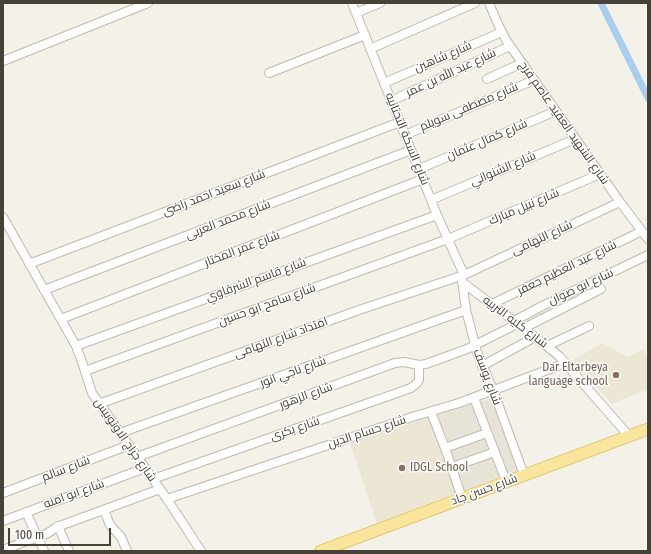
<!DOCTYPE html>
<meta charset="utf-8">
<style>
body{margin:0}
#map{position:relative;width:651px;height:554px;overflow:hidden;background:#f4f1e9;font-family:"Fira Sans Condensed",sans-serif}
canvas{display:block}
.frame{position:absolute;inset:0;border:4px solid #474238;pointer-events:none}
.scale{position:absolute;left:8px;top:528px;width:103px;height:18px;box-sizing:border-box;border:2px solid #474238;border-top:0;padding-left:5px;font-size:12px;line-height:14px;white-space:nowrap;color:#474238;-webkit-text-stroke:3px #fff;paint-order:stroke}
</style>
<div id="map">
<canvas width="651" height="554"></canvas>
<div class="frame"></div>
<div class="scale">100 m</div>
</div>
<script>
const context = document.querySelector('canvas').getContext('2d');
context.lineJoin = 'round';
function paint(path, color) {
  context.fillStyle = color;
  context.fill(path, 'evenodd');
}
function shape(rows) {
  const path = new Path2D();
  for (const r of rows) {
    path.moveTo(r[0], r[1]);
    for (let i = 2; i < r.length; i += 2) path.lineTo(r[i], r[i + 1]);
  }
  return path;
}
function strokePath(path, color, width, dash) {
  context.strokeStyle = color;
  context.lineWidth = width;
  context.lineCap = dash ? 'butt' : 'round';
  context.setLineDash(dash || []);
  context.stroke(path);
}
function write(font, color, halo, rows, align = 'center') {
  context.font = font + ' "Fira Sans Condensed",Cairo,sans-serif';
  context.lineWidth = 3;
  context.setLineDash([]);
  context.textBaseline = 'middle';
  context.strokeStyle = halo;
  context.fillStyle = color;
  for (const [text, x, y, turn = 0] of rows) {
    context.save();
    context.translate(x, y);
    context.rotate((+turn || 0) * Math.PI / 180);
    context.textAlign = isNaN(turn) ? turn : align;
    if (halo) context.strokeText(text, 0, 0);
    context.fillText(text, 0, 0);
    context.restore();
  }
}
paint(shape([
 [492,398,518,470,454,494,427,418]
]), '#e7e3d7');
paint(shape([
 [602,343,627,357,644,349,648,360,648,389,612,404,572,361],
 [427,418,454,494,377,524,350,443]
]), '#ece7d4');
strokePath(shape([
 [601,3,648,98]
]), '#a8cdee', 7);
const minor = shape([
 [352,3,437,215,464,275],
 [489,3,498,24,506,40,620,202,648,239],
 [356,13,380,3],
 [370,49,475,3],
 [3,61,148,3],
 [269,73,365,35],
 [487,79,522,63],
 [384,83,502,32],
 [391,101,510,46],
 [405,135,534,80],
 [419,169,556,111],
 [431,200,575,139],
 [3,217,76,346,81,359,92,393,167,499,201,551],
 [29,264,400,122],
 [462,280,466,310,477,352,493,390,524,475],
 [462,282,543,343,559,356,629,436],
 [44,290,411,150],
 [492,304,642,231],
 [61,319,423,179],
 [514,321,544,305,648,255],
 [524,328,601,289],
 [76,346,437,215],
 [547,346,589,326],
 [482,366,535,337],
 [85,371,448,239,600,174],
 [474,398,506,481],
 [99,404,359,310,464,275,620,202],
 [431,412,445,448,462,498],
 [120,433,466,310],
 [445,448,487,433],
 [137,457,395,363,404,362,419,365,426,364,467,349,517,324],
 [452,467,495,452],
 [153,479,411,388,417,383,419,380,419,365],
 [3,493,129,445],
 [167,499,412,417,459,403,566,363],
 [104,510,110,525,121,537,127,551],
 [26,512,44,551],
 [3,521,145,468],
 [58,526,69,551],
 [3,550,48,533,57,527,160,489]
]);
const major = shape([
 [321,551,648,429]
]);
strokePath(minor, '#bfbaac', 10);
strokePath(major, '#dfc46c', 13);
strokePath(minor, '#fff', 8);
strokePath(major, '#fae59c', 11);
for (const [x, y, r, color] of [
 [616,375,4,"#8d6e63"],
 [402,468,4,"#8d6e63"]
]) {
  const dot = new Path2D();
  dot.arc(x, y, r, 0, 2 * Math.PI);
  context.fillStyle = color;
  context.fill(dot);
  strokePath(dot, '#fff', 1.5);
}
write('12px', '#474238', '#fff', [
 ["شارع شاهين",443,57,-23],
 ["شارع عبد الله بن عمر",451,73,-25],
 ["شارع مصطفى سويلم",469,107,-23],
 ["شارع الشهيد العقيد عاصم فرج",564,123,55],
 ["شارع السكة التحتانيه",407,139,68],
 ["شارع كمال عثمان",487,140,-23],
 ["شارع الشنواني",503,169,-23],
 ["شارع سعيد احمد راضى",214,193,-21],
 ["شارع نبيل مبارك",524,207,-23],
 ["شارع محمد العربى",228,220,-21],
 ["شارع التهامى",542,238,-25],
 ["شارع عمر المختار",242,249,-21],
 ["شارع عبد العظيم جعفر",567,268,-26],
 ["شارع قاسم الشرقاوي",256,280,-20],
 ["شارع ابو صوان",581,287,-25],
 ["شارع سامح ابو حسين",267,305,-20],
 ["شارع كليه التربيه",515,322,37],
 ["امتداد شارع التهامى",281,338,-20],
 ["شارع ناجي انور",293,372,-20],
 ["شارع يوسف",487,377,69],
 ["شارع الزهور",306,396,-20],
 ["شارع بكرى",295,429,-19],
 ["شارع حسام الدين",367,432,-18],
 ["شارع جراج الاوتوبيس",125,440,55],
 ["شارع سالم",66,469,-21],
 ["شارع حسن جاد",484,490,-20],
 ["شارع ابو امنه",74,494,-20]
]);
write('12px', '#785e54', '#fff', [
 ["Dar Eltarbeya",608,368],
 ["language school",608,382],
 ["IDGL School",410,468,"left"]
], 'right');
</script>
